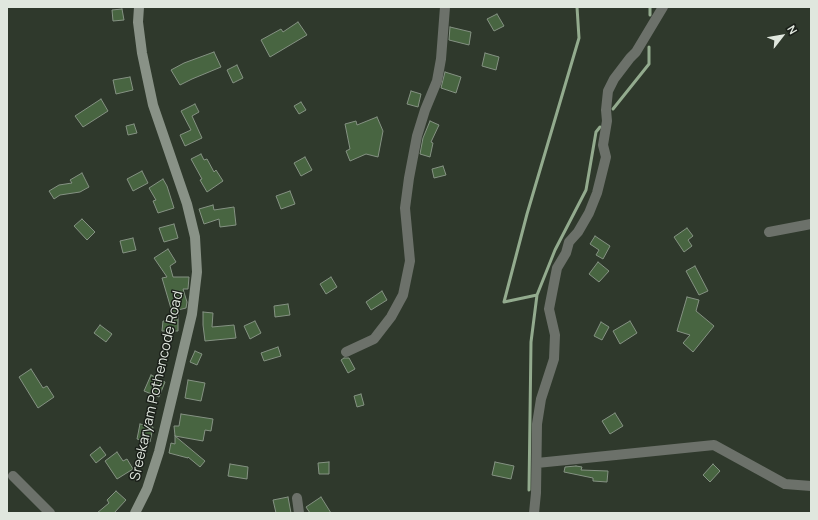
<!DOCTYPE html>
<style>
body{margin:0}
#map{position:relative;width:818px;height:520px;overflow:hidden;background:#2f392c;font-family:Manrope,sans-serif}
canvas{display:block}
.frame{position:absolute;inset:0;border:8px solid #e0e7de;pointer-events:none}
.north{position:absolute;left:762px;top:16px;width:40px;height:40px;-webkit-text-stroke:3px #1a1f19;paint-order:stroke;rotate:59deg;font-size:11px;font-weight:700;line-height:16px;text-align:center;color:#e0e7de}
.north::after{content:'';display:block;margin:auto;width:14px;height:18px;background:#e0e7de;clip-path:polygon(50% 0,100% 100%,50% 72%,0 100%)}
</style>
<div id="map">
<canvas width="818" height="520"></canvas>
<div class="frame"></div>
<div class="north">N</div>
</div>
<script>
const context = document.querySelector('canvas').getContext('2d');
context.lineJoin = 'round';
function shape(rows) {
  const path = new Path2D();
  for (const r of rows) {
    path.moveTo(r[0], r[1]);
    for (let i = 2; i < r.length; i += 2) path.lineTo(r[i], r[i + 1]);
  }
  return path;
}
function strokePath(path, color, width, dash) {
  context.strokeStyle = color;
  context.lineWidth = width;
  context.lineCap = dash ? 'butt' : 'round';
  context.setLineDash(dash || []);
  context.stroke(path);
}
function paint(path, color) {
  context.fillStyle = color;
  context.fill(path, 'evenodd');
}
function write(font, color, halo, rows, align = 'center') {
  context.font = font + ' Manrope,sans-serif';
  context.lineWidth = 3;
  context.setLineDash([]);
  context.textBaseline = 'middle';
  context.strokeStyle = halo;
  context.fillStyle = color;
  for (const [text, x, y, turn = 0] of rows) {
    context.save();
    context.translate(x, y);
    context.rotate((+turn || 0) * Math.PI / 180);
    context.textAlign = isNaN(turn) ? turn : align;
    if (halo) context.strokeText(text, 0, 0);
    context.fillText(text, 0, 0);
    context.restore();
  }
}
strokePath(shape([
 [650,15,650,7],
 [613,109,649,64,649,47],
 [537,295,555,250,586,190,596,132,600,127],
 [529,490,531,342,537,295,504,302,527,214,579,38,577,7]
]), '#93ab8e', 3);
const building = shape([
 [122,9,124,20,113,21,112,10,122,9],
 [497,14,504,26,494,31,487,19,497,14],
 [298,22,307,35,270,57,261,40,281,29,283,32,298,22],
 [450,27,471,32,469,45,449,40,450,27],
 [214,52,221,67,192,79,180,85,171,70,184,63,214,52],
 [485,53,499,57,496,70,482,66,485,53],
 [237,65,243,78,233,83,227,70,237,65],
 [445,72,461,77,456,93,441,88,445,72],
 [130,77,133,90,116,94,113,80,130,77],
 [411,91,421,94,418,107,407,104,411,91],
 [101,99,108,111,83,127,75,116,101,99],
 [301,102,306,110,299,114,294,106,301,102],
 [195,104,199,112,192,116,202,138,185,146,180,135,191,130,181,111,195,104],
 [377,117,383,131,378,157,366,154,350,161,346,151,350,149,345,124,356,121,357,125,377,117],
 [430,121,439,125,431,142,433,143,430,157,420,154,423,138,430,121],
 [134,124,137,133,128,135,126,126,134,124],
 [201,154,204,160,207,159,214,172,216,170,223,181,207,192,200,180,202,179,191,159,201,154],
 [305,157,312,170,301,176,294,163,305,157],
 [443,166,446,175,434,178,432,169,443,166],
 [142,171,148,183,133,191,127,179,142,171],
 [82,173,89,187,80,192,60,195,54,199,49,191,59,185,72,183,70,180,82,173],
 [163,179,167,186,174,208,158,213,153,201,156,200,149,188,163,179],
 [290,191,295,204,281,209,276,196,290,191],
 [213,205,214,210,234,207,236,225,220,227,219,219,204,224,199,209,213,205],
 [82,219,95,232,87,240,74,226,82,219],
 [174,224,178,238,164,242,159,228,174,224],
 [687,228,693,236,688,240,692,246,684,252,674,237,687,228],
 [595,236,610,246,603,259,596,255,599,250,590,244,595,236],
 [133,238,136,250,123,253,120,241,133,238],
 [168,249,176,262,170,266,173,277,189,277,188,289,183,289,187,302,186,308,178,310,178,331,162,331,163,321,175,322,162,278,167,277,154,258,168,249],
 [598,262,609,271,599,282,589,274,598,262],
 [695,266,708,291,699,295,686,271,695,266],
 [331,277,337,287,326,294,320,284,331,277],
 [382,291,387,300,371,310,366,302,382,291],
 [687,297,699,300,696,311,714,326,693,352,683,343,690,335,677,331,687,297],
 [288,304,290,315,275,317,274,306,288,304],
 [203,312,213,313,212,327,234,325,236,338,205,341,203,325,203,312],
 [255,321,261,333,250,339,244,326,255,321],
 [630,321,637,333,620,344,613,331,630,321],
 [601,322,609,327,602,340,594,336,601,322],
 [100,325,112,334,106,342,94,333,100,325],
 [278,347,281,356,264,361,261,353,278,347],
 [195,351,202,354,197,365,190,362,195,351],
 [344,358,349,358,355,369,348,373,341,360,344,358],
 [31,369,43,388,47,386,54,397,38,408,19,377,31,369],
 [151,375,165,382,159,397,144,391,151,375],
 [188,380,205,383,201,401,185,398,188,380],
 [361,394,364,405,357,407,354,396,361,394],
 [615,413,623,426,610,434,602,421,615,413],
 [181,414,213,419,211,431,205,430,203,441,175,436,174,426,179,426,181,414],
 [140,424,153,427,150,442,137,439,140,424],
 [175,436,205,461,200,467,188,457,188,458,169,453,171,443,175,444,175,436],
 [100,447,106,455,96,463,90,455,100,447],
 [117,452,123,461,127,459,133,469,117,479,105,461,117,452],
 [329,462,329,474,319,474,318,463,329,462],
 [495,462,514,466,511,479,492,475,495,462],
 [230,464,248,467,247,479,228,476,230,464],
 [713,464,720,471,710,482,703,475,713,464],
 [576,466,582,467,581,470,608,471,607,482,593,481,593,478,564,472,565,467,576,466],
 [116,491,126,500,114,513,97,513,109,503,107,500,116,491],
 [288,497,291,513,276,513,273,500,288,497],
 [321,497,331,513,310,513,306,507,321,497]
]);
paint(building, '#486541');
strokePath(building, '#859283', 1);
strokePath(shape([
 [769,232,811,224],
 [346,352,374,339,391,317,403,295,410,261,405,208,409,178,417,136,425,110,437,81,441,59,445,7],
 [537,463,714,445,785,484,811,486],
 [13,476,50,513],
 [297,498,299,513],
 [534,513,536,493,537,424,541,399,554,359,555,335,549,309,557,268,566,253,569,242,578,232,589,213,597,193,606,157,603,145,607,121,606,110,608,91,614,79,630,58,636,52,663,7]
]), '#6c716a', 10);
strokePath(shape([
 [135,513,147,489,159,452,192,314,197,272,195,237,187,204,153,105,142,53,138,22,139,7]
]), '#899287', 10);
write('14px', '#e0e7de', '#1a1f19', [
 ["Sreekaryam Pothencode Road",157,386,-77]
]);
</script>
